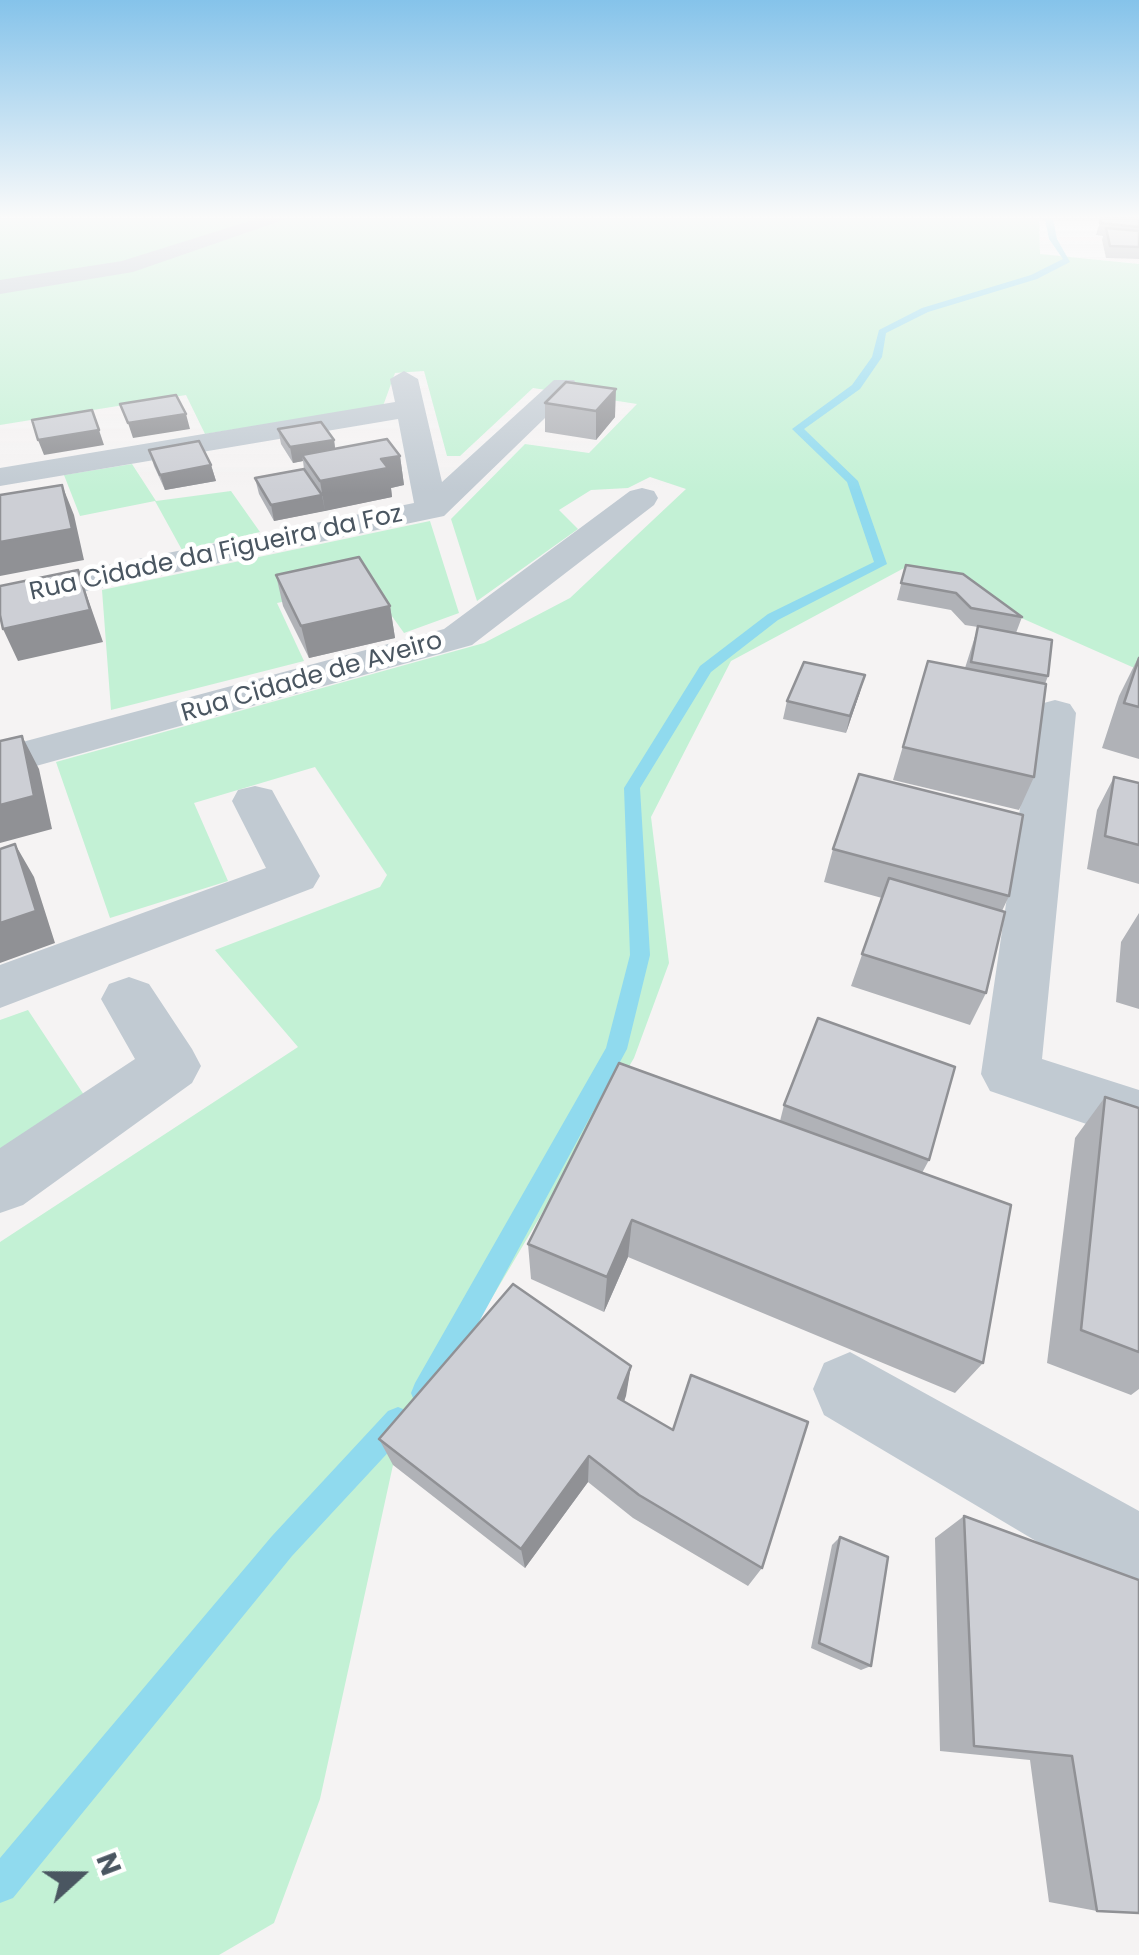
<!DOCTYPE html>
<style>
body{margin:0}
#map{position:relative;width:1139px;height:1955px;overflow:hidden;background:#f5f3f3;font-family:Poppins,sans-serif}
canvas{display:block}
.north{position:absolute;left:30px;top:1825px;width:100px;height:100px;-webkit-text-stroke:8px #fff;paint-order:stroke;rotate:69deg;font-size:28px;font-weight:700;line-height:40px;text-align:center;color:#4a5661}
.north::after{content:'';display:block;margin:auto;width:35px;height:45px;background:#4a5661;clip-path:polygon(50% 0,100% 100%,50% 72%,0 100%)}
</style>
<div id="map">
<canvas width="1139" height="1955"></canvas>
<div class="north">N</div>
</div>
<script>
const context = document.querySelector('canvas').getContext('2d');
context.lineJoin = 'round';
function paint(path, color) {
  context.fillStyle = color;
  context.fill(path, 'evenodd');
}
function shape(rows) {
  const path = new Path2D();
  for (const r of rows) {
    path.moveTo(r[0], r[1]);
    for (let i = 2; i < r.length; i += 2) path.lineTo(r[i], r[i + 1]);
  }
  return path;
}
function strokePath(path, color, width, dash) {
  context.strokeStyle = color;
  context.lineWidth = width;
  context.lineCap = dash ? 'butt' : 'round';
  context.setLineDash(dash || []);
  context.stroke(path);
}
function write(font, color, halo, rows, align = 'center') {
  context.font = font + ' Poppins,sans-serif';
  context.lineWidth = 9;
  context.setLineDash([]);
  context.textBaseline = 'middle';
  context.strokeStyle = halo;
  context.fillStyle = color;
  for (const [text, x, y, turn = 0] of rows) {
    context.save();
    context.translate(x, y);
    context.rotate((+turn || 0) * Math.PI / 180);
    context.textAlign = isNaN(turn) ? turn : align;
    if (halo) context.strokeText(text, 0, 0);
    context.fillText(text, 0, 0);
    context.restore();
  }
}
paint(shape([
 [0,219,1039,219,1040,254,1139,264,1139,670,906,567,731,661,651,817,669,963,634,1058,393,1465,320,1799,274,1923,219,1955,0,1955,0,1242,298,1047,215,950,380,887,387,875,315,767,194,803,228,881,110,918,56,762,484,643,570,598,686,489,650,477,628,488,591,490,559,510,578,529,477,601,451,519,525,444,589,453,637,404,533,388,460,456,447,456,424,371,395,373,383,406,205,434,186,395,0,425],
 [132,464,156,501,231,491,260,532,182,550,155,501,80,516,64,475],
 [430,521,459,613,404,633,369,584,277,603,304,661,111,710,102,590],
 [28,1010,86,1098,0,1161,0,1020]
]), '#c3f1d5');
paint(shape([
 [1045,219,1053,219,1057,239,1070,262,1037,279,928,312,886,333,882,357,860,389,804,429,858,481,887,564,778,620,711,672,640,788,650,955,627,1049,435,1403,425,1407,415,1403,411,1393,415,1383,606,1048,630,955,624,788,700,666,768,614,874,562,847,482,792,429,852,385,872,357,879,330,922,308,1031,275,1063,259,1049,239,1045,219],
 [398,1407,408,1411,412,1421,408,1431,292,1556,13,1898,0,1903,0,1858,272,1536,388,1411,398,1407]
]), '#90daee');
paint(shape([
 [256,219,286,219,133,272,0,294,0,280,122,261,256,219],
 [404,371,418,379,442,482,554,380,574,380,578,386,444,516,0,609,0,587,414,503,398,419,0,486,0,468,395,402,390,379,404,371],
 [642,488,654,491,658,498,654,505,472,645,0,776,0,748,444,629,630,491,642,488],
 [1055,700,1070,704,1076,713,1042,1059,1139,1090,1139,1142,990,1091,981,1074,1034,713,1040,704,1055,700],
 [255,786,272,790,278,801,320,876,313,888,0,1008,0,965,266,868,232,801,238,790,255,786],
 [129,977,149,984,192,1049,201,1066,192,1083,23,1205,0,1213,0,1148,135,1059,101,999,109,984,129,977],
 [850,1352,1139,1511,1139,1597,1110,1585,824,1415,813,1389,824,1363,850,1352]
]), '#c1cad2');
paint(shape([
 [1101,219,1139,219,1139,259,1106,258,1102,240,1103,236,1096,235],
 [566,382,615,417,596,440,545,432,545,403],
 [278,429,334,440,335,449,400,456,404,485,391,488,392,497,274,521,259,494,255,478,304,469,303,461,293,463,281,444],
 [149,450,211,465,216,481,165,490,154,466],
 [906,565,1022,617,1016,633,1048,676,1045,684,1034,777,1019,810,893,780,928,661,965,668,978,627,965,625,951,610,897,600],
 [276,575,390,606,395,638,309,658,283,606],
 [1139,656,1139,759,1102,748,1119,696],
 [860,692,846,733,783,719,787,701],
 [1114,777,1139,783,1139,884,1087,869,1097,810],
 [833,849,1009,896,1002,911,986,993,970,1025,851,986,882,898,824,882],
 [1139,913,1139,1009,1116,1002,1121,942],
 [1105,1097,1139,1108,1139,1389,1131,1395,1047,1363,1075,1138],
 [784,1105,929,1160,922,1173,983,1363,955,1393,628,1257,604,1312,531,1279,528,1244,780,1121],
 [631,1366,624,1402,762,1568,748,1586,633,1518,588,1482,525,1568,393,1465,379,1439],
 [964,1516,1139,1580,1097,1911,1049,1902,1030,1760,940,1751,935,1538],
 [840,1537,871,1666,861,1670,811,1648,832,1545]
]), '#b0b2b7');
paint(shape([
 [616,389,615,417,596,440,596,411],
 [186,414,190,429,133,438,128,423],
 [99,430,104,445,44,455,38,440],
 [334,440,336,455,302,455,303,461,293,463,290,447],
 [400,456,404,485,391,488,392,497,325,511,320,481,381,459],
 [211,465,216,481,165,490,160,475],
 [62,485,74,515,84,560,0,576,0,542],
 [322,495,325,511,274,521,271,505],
 [78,570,103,642,18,661,3,629],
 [390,606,395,638,309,658,301,626],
 [865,675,860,692,846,733,850,716],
 [22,736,39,769,52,829,0,843,0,805],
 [15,844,34,877,55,943,0,963,0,923],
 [632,1220,628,1257,604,1312,607,1277],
 [631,1366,626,1396,615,1426,618,1398],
 [589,1456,588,1482,525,1568,521,1549]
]), '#909195');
const building = shape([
 [1101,219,1139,219,1139,227,1100,223,1101,219],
 [1106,228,1139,231,1139,247,1110,246,1106,228],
 [566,382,616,389,596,411,545,403,566,382],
 [176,395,186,414,128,423,120,404,176,395],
 [92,410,99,430,38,440,32,420,92,410],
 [321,422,334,440,290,447,278,429,321,422],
 [387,439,400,456,381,459,388,468,320,481,302,455,387,439],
 [199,441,211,465,160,475,149,450,199,441],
 [304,469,322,495,271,505,255,478,304,469],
 [62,485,72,529,0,542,0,495,62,485],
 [359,557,390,606,301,626,276,575,359,557],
 [906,565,963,574,1022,617,971,608,956,593,901,583,906,565],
 [78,570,90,610,3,629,0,615,0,586,78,570],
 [978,626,1052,640,1048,676,971,662,978,626],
 [1139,658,1139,707,1124,703,1139,658],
 [928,661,1046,684,1034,777,903,747,928,661],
 [804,662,865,675,850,716,787,701,804,662],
 [22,736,34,796,0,805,0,741,22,736],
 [859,774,1023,815,1009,896,833,849,859,774],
 [1114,777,1139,783,1139,845,1105,836,1114,777],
 [15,844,36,911,0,923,0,849,15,844],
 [889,878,1005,912,986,993,862,954,889,878],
 [818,1018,955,1067,929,1160,784,1105,818,1018],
 [619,1063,1011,1205,983,1363,632,1220,607,1277,528,1244,619,1063],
 [1105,1097,1139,1108,1139,1352,1081,1330,1105,1097],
 [513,1284,631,1366,618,1398,673,1430,691,1375,808,1422,762,1568,639,1495,589,1456,521,1549,379,1439,513,1284],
 [964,1516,1139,1580,1139,1913,1097,1911,1072,1756,974,1746,964,1516],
 [840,1537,888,1557,871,1666,819,1643,840,1537]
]);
paint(building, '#cdcfd5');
strokePath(building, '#909195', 2.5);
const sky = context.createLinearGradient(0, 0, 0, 493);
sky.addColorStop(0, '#85c3ea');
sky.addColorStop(0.44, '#fafafa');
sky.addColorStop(1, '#fafafa00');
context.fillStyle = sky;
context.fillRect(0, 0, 1139, 493);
write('25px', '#4a5661', '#fff', [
 ["Rua Cidade da Figueira da Foz",216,554,-12],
 ["Rua Cidade de Aveiro",312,678,-16]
]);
</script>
